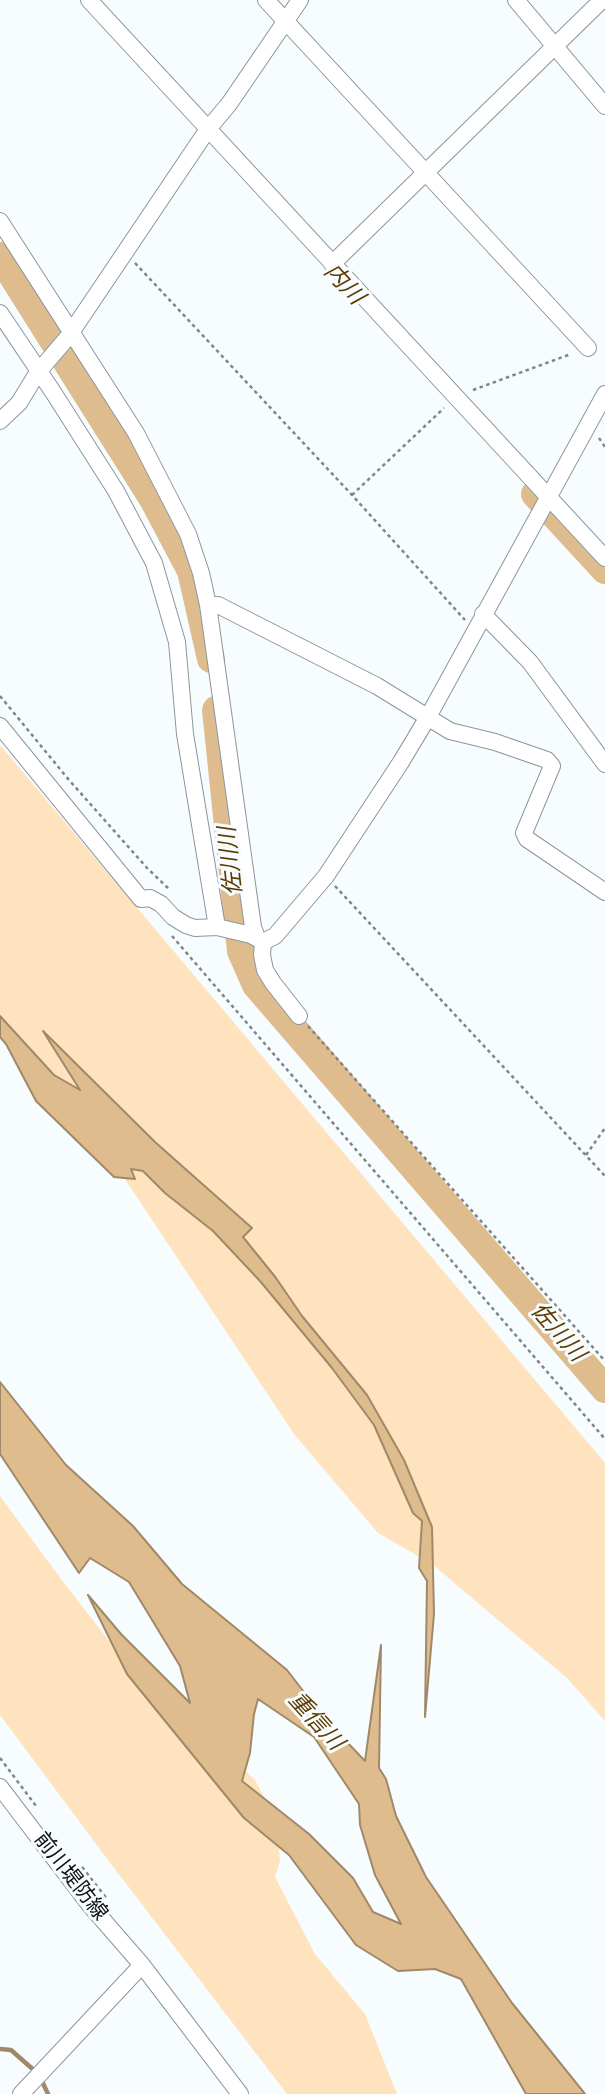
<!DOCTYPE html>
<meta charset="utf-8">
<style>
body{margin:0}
canvas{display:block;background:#f7fcff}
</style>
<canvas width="605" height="2094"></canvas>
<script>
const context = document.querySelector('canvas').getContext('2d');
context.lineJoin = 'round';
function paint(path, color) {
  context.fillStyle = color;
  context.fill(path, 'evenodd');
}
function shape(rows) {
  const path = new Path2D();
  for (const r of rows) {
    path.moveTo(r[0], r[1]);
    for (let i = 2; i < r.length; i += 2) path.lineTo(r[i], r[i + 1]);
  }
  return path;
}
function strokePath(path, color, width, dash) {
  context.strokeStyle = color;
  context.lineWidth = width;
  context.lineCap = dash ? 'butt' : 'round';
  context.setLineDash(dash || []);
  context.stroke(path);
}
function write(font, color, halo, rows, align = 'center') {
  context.font = font + ' "Titillium Web","Noto Sans JP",sans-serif';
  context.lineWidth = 6;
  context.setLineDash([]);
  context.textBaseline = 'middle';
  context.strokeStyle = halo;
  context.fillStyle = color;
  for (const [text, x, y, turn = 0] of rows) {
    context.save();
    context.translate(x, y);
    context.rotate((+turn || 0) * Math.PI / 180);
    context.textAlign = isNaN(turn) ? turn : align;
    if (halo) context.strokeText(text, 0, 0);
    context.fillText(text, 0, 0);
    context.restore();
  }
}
paint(shape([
 [0,745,605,1463,605,1721,567,1678,491,1614,432,1564,378,1533,294,1434,109,1155,0,1024],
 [0,1496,61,1579,110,1642,205,1734,255,1780,270,1808,278,1838,280,1861,275,1877,315,1954,365,2014,397,2094,287,2094,108,1860,0,1715]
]), '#fee3be');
const water = shape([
 [0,1016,54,1075,80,1090,43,1031,155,1142,252,1228,243,1237,276,1278,302,1316,367,1395,404,1460,432,1527,434,1614,425,1717,427,1581,419,1568,422,1521,413,1513,374,1425,332,1368,260,1281,213,1231,165,1193,143,1171,131,1169,135,1179,114,1177,36,1101,6,1044,0,1037,0,1016],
 [0,1382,66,1465,133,1526,182,1584,287,1670,324,1718,365,1761,381,1645,379,1768,386,1779,396,1816,426,1877,512,2003,585,2094,526,2094,461,1979,435,1969,398,1971,356,1945,289,1855,244,1818,127,1674,88,1595,121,1634,190,1703,180,1666,129,1582,90,1558,79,1573,0,1454,0,1382],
 [258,1699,314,1737,359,1804,360,1825,375,1875,401,1924,373,1912,353,1878,309,1834,242,1781,250,1753,254,1714,258,1699]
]);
paint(water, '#dfbc8d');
strokePath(water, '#a08969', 2);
strokePath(shape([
 [0,2049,11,2050,36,2072],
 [41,2079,48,2094]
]), '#a08969', 4.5);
strokePath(shape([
 [0,256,153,499,191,571,211,659],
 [535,494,605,570],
 [216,710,241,951,256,985,605,1389]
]), '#dfbc8d', 28);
const minor = shape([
 [89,0,605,558],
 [266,0,588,348],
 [516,0,605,106],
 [0,221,136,433,188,534,201,573,208,605,253,927,257,938],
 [332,264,602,0],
 [0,313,53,392,116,491,154,563,177,642,185,734,217,927,251,935,262,941],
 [0,421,19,403,38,372,68,337,208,129,229,104,300,0],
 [208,605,218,605,377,686,450,731,495,742,547,760,552,766,524,833,527,839,605,892],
 [483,614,530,662,605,764],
 [0,726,141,899,150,898,161,904,173,917,186,925,195,928,217,927],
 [299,1016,273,983,265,970,262,955,263,942,275,936,326,876,401,762,428,717,605,394],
 [0,1787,89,1904,142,1965,240,2094],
 [21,2094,142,1965]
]);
strokePath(minor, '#8c969d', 18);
strokePath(shape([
 [135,263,352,495,465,620],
 [473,390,571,354],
 [599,438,605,447],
 [352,495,444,408],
 [0,696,69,780,148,869,170,890],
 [335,886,605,1176],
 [172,936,605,1439],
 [308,1026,605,1361],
 [586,1155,605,1128],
 [0,1758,36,1806],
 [82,1867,108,1900]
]), '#818588', 2.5, [3.5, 3.5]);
strokePath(minor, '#fff', 16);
write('21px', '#0e1114', '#f7fcff', [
 ["前川堤防線",70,1877,52]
]);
write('italic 23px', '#5e3c00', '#f7fcff', [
 ["内川",343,285,47],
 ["佐川川",232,861,-96],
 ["佐川川",557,1333,49],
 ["重信川",315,1722,48]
]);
</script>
